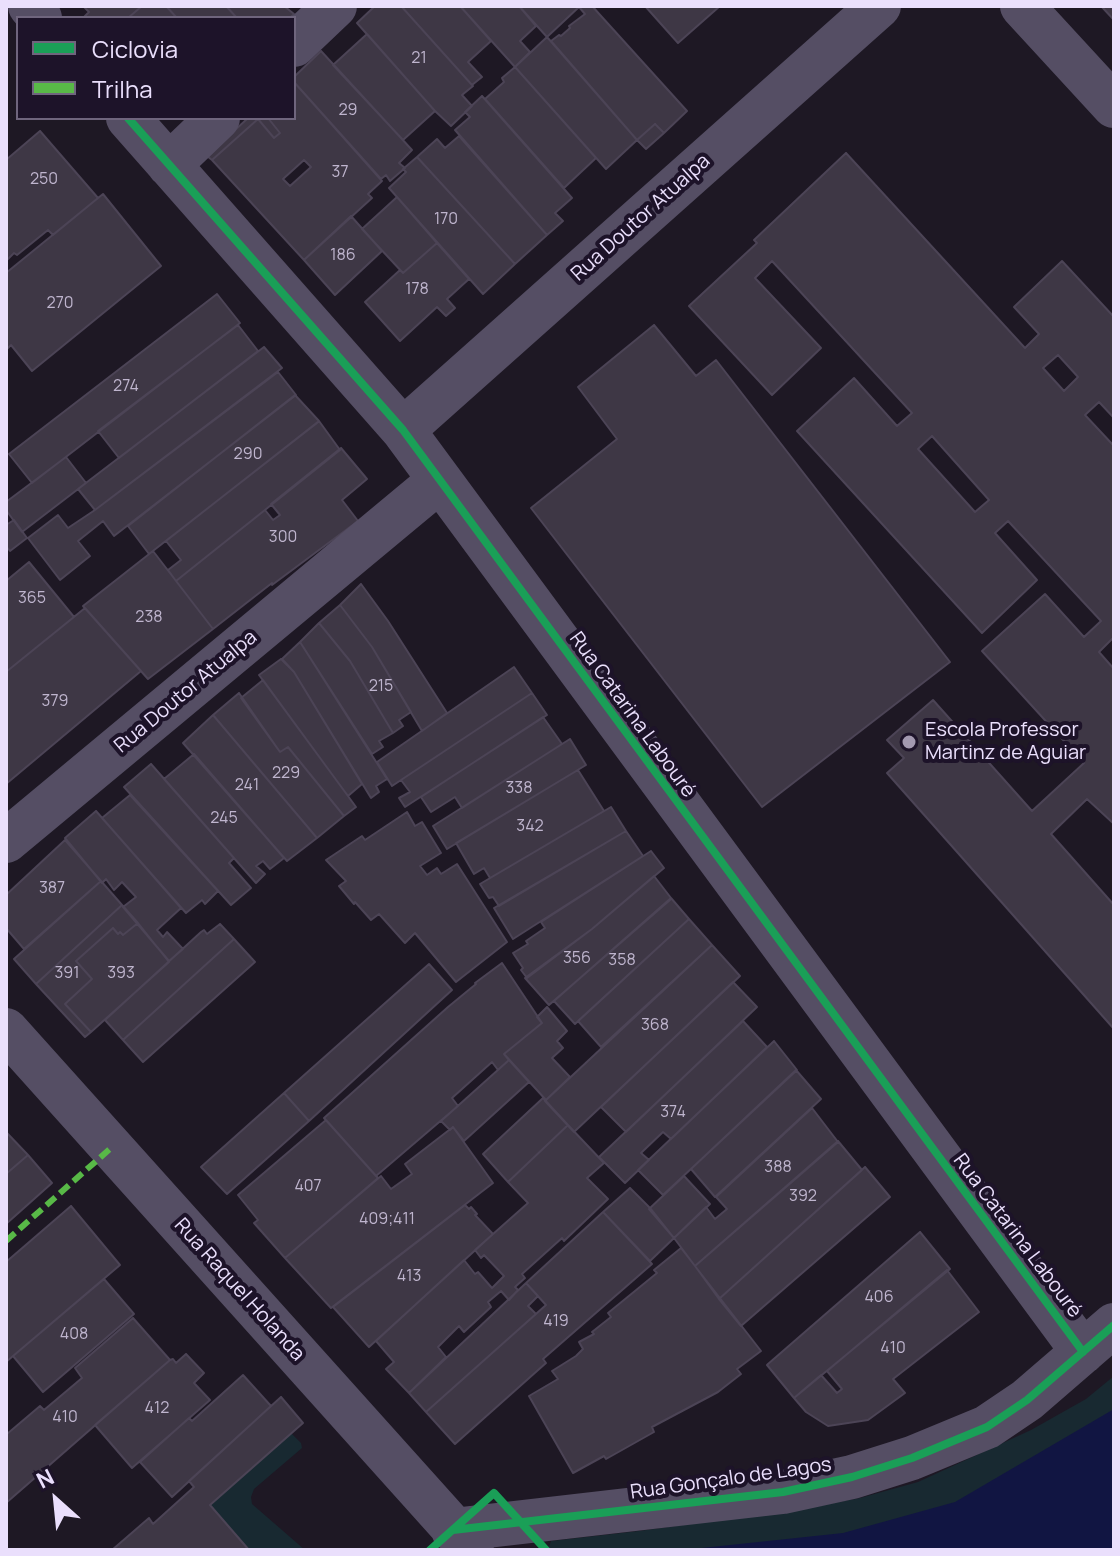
<!DOCTYPE html>
<meta charset="utf-8">
<style>
body{margin:0}
#map{position:relative;width:1120px;height:1556px;overflow:hidden;background:#1e1824;font-family:Manrope,sans-serif}
canvas{display:block}
.frame{position:absolute;inset:0;border:8px solid #eadffc;pointer-events:none}
.legend{position:absolute;left:16px;top:16px;width:280px;height:104px;box-sizing:border-box;background:#1d1329;border:2px solid #6f657d;margin:0;padding:10px 14px;list-style:none;font-size:24px;color:#eadffc}
.legend li{display:flex;align-items:center;gap:16px;height:40px}
.legend b{width:40px;border:2px solid #6f657d}
.north{position:absolute;left:16px;top:1460px;width:80px;height:80px;-webkit-text-stroke:6px #1d1329;paint-order:stroke;rotate:333deg;font-size:22px;font-weight:700;line-height:32px;text-align:center;color:#eadffc}
.north::after{content:'';display:block;margin:auto;width:28px;height:36px;background:#eadffc;clip-path:polygon(50% 0,100% 100%,50% 72%,0 100%)}
</style>
<div id="map">
<canvas width="1120" height="1556"></canvas>
<div class="frame"></div>
<ul class="legend">
<li><b style="height:10px;background:#1a9f57"></b>Ciclovia</li>
<li><b style="height:10px;background:#58b947"></b>Trilha</li>
</ul>
<div class="north">N</div>
</div>
<script>
const context = document.querySelector('canvas').getContext('2d');
context.lineJoin = 'round';
function paint(path, color) {
  context.fillStyle = color;
  context.fill(path, 'evenodd');
}
function shape(rows) {
  const path = new Path2D();
  for (const r of rows) {
    path.moveTo(r[0], r[1]);
    for (let i = 2; i < r.length; i += 2) path.lineTo(r[i], r[i + 1]);
  }
  return path;
}
function strokePath(path, color, width, dash) {
  context.strokeStyle = color;
  context.lineWidth = width;
  context.lineCap = dash ? 'butt' : 'round';
  context.setLineDash(dash || []);
  context.stroke(path);
}
function write(font, color, halo, rows, align = 'center') {
  context.font = font + ' Manrope,sans-serif';
  context.lineWidth = 8;
  context.setLineDash([]);
  context.textBaseline = 'middle';
  context.strokeStyle = halo;
  context.fillStyle = color;
  for (const [text, x, y, turn = 0] of rows) {
    context.save();
    context.translate(x, y);
    context.rotate((+turn || 0) * Math.PI / 180);
    context.textAlign = isNaN(turn) ? turn : align;
    if (halo) context.strokeText(text, 0, 0);
    context.fillText(text, 0, 0);
    context.restore();
  }
}
paint(shape([
 [1114,1376,1114,1550,548,1550,551,1541,639,1531,807,1508,860,1498,918,1482,1031,1430,1086,1399],
 [291,1433,301,1443,302,1448,254,1489,251,1497,252,1504,305,1550,249,1550,210,1505]
]), '#182931');
paint(shape([
 [1114,1409,1114,1550,683,1550,843,1533,955,1502]
]), '#111542');
const building = shape([
 [83,6,142,6,128,18,85,18,84,17,89,12,83,6],
 [142,6,166,6,177,18,128,18,142,6],
 [166,6,226,6,237,18,177,18,166,6],
 [226,6,284,6,294,14,290,18,237,18,226,6],
 [375,6,401,6,472,85,473,86,462,95,472,106,451,126,435,111,357,23,375,6],
 [401,6,460,6,491,41,468,62,482,77,472,85,401,6],
 [460,6,519,6,536,26,520,41,530,52,515,67,460,6],
 [519,6,578,6,579,7,547,37,519,6],
 [581,6,592,6,687,111,664,133,655,124,637,140,551,41,559,35,561,36,570,28,569,26,585,14,579,7,581,6],
 [645,6,720,6,678,43,645,6],
 [1101,6,1114,6,1114,20,1101,6],
 [367,34,435,111,403,140,333,65,367,34],
 [547,37,637,140,606,169,515,67,547,37],
 [321,51,412,150,399,163,405,168,390,181,386,175,381,179,294,82,294,77,321,51],
 [515,67,596,158,564,188,485,99,504,82,502,78,515,67],
 [294,82,382,181,368,194,372,198,304,260,212,160,258,119,274,138,280,133,268,118,294,118,294,82],
 [304,160,311,167,290,186,283,179,304,160],
 [482,96,572,198,555,213,563,221,547,235,455,130,470,117,465,112,482,96],
 [248,118,268,118,280,133,274,138,258,119,212,160,207,156,248,118],
 [655,124,664,133,646,149,637,140,655,124],
 [40,131,98,198,53,235,48,230,17,255,14,253,6,261,6,160,40,131],
 [459,136,547,235,515,264,417,157,437,139,445,148,459,136],
 [846,153,1025,348,1039,334,1014,307,1062,261,1114,317,1114,418,1099,402,1085,415,1114,446,1114,637,1099,652,1114,669,1114,824,1087,799,1051,834,1114,905,1114,1029,887,773,904,758,887,740,933,700,1032,811,1084,763,982,651,1045,594,1084,637,1101,621,1008,521,995,533,1037,580,982,633,797,431,854,378,897,426,912,413,772,261,755,278,821,348,772,395,689,306,757,243,754,240,846,153],
 [1058,355,1078,377,1064,391,1043,368,1058,355],
 [932,436,989,500,975,512,918,449,932,436],
 [417,157,515,264,483,294,389,188,406,172,403,169,417,157],
 [103,194,161,266,32,371,11,345,6,350,6,273,103,194],
 [397,197,437,243,403,273,362,229,397,197],
 [351,216,382,251,335,295,304,260,351,216],
 [437,243,469,279,447,299,455,308,446,316,437,307,400,341,365,302,400,270,403,273,437,243],
 [217,294,240,323,32,483,9,454,217,294],
 [238,325,258,351,119,458,98,431,238,325],
 [654,325,696,376,716,360,950,662,762,807,531,508,617,439,578,387,654,325],
 [264,347,282,368,95,510,78,489,264,347],
 [278,372,296,395,114,536,103,521,78,541,90,556,60,580,28,538,58,515,68,528,95,510,278,372],
 [295,395,319,421,317,423,149,554,128,526,295,395],
 [319,421,340,450,176,581,168,570,181,560,166,541,319,421],
 [341,448,367,479,342,500,358,521,272,585,272,583,213,629,176,581,265,510,273,520,280,515,271,504,341,448],
 [66,457,86,483,22,532,6,510,6,502,66,457],
 [14,520,27,538,10,551,6,546,6,525,14,520],
 [153,551,213,629,148,679,83,606,153,551],
 [29,562,74,617,6,672,6,581,29,562],
 [361,584,388,621,447,713,422,731,372,647,340,605,361,584],
 [340,605,372,647,411,712,399,720,403,726,393,733,350,661,319,623,340,605],
 [85,608,141,671,6,784,6,672,85,608],
 [319,623,350,661,393,733,379,741,383,747,372,754,300,642,319,623],
 [300,642,387,779,376,786,379,792,371,798,294,672,282,659,300,642],
 [281,659,294,672,362,784,348,796,259,675,281,659],
 [514,667,532,693,392,786,377,762,514,667],
 [263,680,356,807,344,816,288,747,280,752,241,698,263,680],
 [239,693,280,752,288,747,344,816,317,838,213,715,239,693],
 [532,693,547,715,405,807,399,798,410,792,401,780,532,693],
 [213,715,317,838,287,861,183,743,213,715],
 [543,717,562,744,462,808,455,797,431,812,421,797,543,717],
 [570,739,586,765,447,849,433,826,570,739],
 [194,754,284,858,270,869,263,861,256,866,265,874,256,883,164,779,194,754],
 [151,764,234,858,229,863,251,888,231,905,124,787,151,764],
 [578,770,604,811,490,878,484,868,474,874,456,843,578,770],
 [130,795,218,891,205,904,202,900,186,913,102,818,130,795],
 [611,807,626,831,499,906,493,897,489,898,480,884,611,807],
 [96,811,181,908,157,930,163,937,167,932,183,949,169,961,123,907,136,897,122,882,114,890,106,879,102,883,65,838,96,811],
 [407,812,415,826,422,822,441,853,420,866,427,875,437,868,441,874,457,864,507,942,456,982,415,933,405,943,379,914,371,920,355,902,354,904,339,886,346,881,326,860,362,836,365,840,407,812],
 [626,831,643,856,513,939,494,908,626,831],
 [65,840,101,881,24,949,6,928,6,895,65,840],
 [651,851,664,868,592,929,527,978,521,970,523,968,513,953,528,944,526,941,545,928,541,922,651,851],
 [654,876,671,898,670,900,549,1005,525,978,592,929,654,876],
 [101,881,122,905,36,984,14,959,101,881],
 [671,898,689,919,575,1024,554,1001,671,898],
 [122,905,138,923,123,935,120,932,118,934,113,928,76,961,92,979,65,1004,91,1032,85,1037,36,984,122,905],
 [689,919,712,945,601,1047,578,1021,689,919],
 [138,923,169,962,91,1032,65,1004,92,979,76,961,113,928,118,934,120,932,123,935,138,923],
 [220,924,234,939,123,1040,105,1020,201,932,204,930,207,934,220,924],
 [234,939,255,962,143,1062,123,1040,234,939],
 [712,945,740,976,574,1132,545,1101,712,945],
 [502,963,542,1023,504,1054,509,1060,498,1070,492,1062,452,1098,458,1106,376,1176,324,1118,448,1007,476,984,475,983,502,963],
 [429,964,452,990,309,1121,284,1093,429,964],
 [733,982,757,1007,626,1132,601,1107,733,982],
 [547,1007,567,1031,557,1041,563,1048,552,1058,570,1077,546,1100,504,1054,542,1023,537,1017,547,1007],
 [743,1021,767,1047,671,1139,663,1132,641,1153,649,1160,625,1183,599,1157,743,1021],
 [774,1041,797,1070,663,1195,638,1170,774,1041],
 [509,1060,529,1082,464,1141,453,1127,450,1130,441,1121,509,1060],
 [796,1070,821,1099,715,1197,691,1169,796,1070],
 [284,1093,309,1121,227,1194,201,1167,284,1093],
 [543,1098,568,1125,508,1182,483,1154,543,1098],
 [812,1108,838,1142,695,1266,674,1238,706,1207,715,1219,727,1209,716,1197,812,1108],
 [326,1120,378,1178,285,1258,254,1223,258,1220,238,1195,326,1120],
 [568,1125,604,1163,587,1178,608,1199,564,1241,562,1238,522,1274,525,1278,515,1287,518,1290,509,1300,501,1291,488,1302,491,1307,464,1332,459,1326,438,1347,446,1357,409,1393,386,1369,394,1362,376,1341,464,1260,475,1274,478,1272,492,1288,504,1276,484,1255,481,1258,475,1250,528,1203,508,1182,568,1125],
 [453,1127,493,1183,331,1308,285,1258,381,1176,391,1189,412,1174,405,1164,453,1127],
 [7,1133,28,1155,6,1174,6,1134,7,1133],
 [838,1141,862,1170,719,1299,695,1266,838,1141],
 [28,1155,52,1183,6,1224,6,1174,28,1155],
 [865,1167,890,1197,741,1326,719,1299,865,1167],
 [684,1176,710,1204,674,1238,649,1209,684,1176],
 [630,1188,651,1209,674,1238,650,1261,603,1212,630,1188],
 [465,1205,469,1209,471,1207,477,1214,475,1215,493,1234,369,1347,333,1307,465,1205],
 [71,1206,120,1265,6,1362,6,1262,71,1206],
 [603,1212,652,1264,543,1359,546,1363,455,1444,426,1412,546,1305,526,1283,603,1212],
 [920,1232,950,1269,794,1398,767,1365,768,1364,920,1232],
 [681,1248,761,1351,737,1369,741,1374,718,1392,652,1427,654,1432,606,1459,604,1456,573,1473,529,1396,558,1379,552,1371,576,1356,583,1349,579,1342,594,1334,592,1332,611,1317,608,1313,657,1273,654,1270,681,1248],
 [947,1270,979,1312,893,1379,905,1393,868,1420,828,1426,806,1412,794,1398,821,1375,837,1393,842,1389,827,1371,947,1270],
 [104,1279,134,1314,43,1392,13,1356,104,1279],
 [526,1283,538,1296,528,1306,536,1314,426,1412,409,1393,526,1283],
 [133,1318,170,1360,6,1503,6,1433,7,1434,40,1406,44,1410,82,1378,75,1368,133,1318],
 [186,1354,204,1373,194,1383,210,1400,132,1468,95,1425,170,1360,173,1359,176,1363,186,1354],
 [243,1375,271,1406,172,1497,140,1462,189,1418,192,1421,243,1375],
 [281,1397,303,1423,210,1505,249,1550,112,1550,149,1518,153,1524,194,1487,189,1481,281,1397]
]);
paint(building, '#3e3745');
strokePath(building, '#4c4456', 2);
strokePath(shape([
 [30,6,40,18],
 [1022,6,1114,106],
 [294,45,335,6],
 [128,118,403,430,1083,1352],
 [169,165,218,118],
 [403,430,879,6],
 [6,841,439,481],
 [6,1030,472,1549],
 [453,1530,783,1492,852,1477,912,1458,987,1427,1027,1400,1114,1325]
]), '#554e64', 44);
strokePath(shape([
 [6,1241,112,1147]
]), '#58b947', 6, [12, 6]);
strokePath(shape([
 [128,118,403,430,1083,1352],
 [453,1530,783,1492,852,1477,912,1458,987,1427,1027,1400,1114,1325],
 [430,1550,494,1493,546,1550]
]), '#1a9f57', 8);
for (const [x, y, r, color] of [
 [909,742,8,"#a399b0"]
]) {
  const dot = new Path2D();
  dot.arc(x, y, r, 0, 2 * Math.PI);
  context.fillStyle = color;
  context.fill(dot);
  strokePath(dot, '#1d1329', 3);
}
write('16px', '#bfb5ce', null, [
 ["21",419,59],
 ["29",348,111],
 ["37",340,173],
 ["250",44,180],
 ["170",446,220],
 ["186",343,256],
 ["178",417,290],
 ["270",60,304],
 ["274",126,387],
 ["290",248,455],
 ["300",283,538],
 ["365",32,599],
 ["238",149,618],
 ["215",381,687],
 ["379",55,702],
 ["229",286,774],
 ["241",247,786],
 ["338",519,789],
 ["245",224,819],
 ["342",530,827],
 ["387",52,889],
 ["356",577,959],
 ["358",622,961],
 ["391",67,974],
 ["393",121,974],
 ["368",655,1026],
 ["374",673,1113],
 ["388",778,1168],
 ["407",308,1187],
 ["392",803,1197],
 ["409;411",387,1220],
 ["413",409,1277],
 ["406",879,1298],
 ["419",556,1322],
 ["408",74,1335],
 ["410",893,1349],
 ["412",157,1409],
 ["410",65,1418]
]);
write('20px', '#eadffc', '#1d1329', [
 ["Rua Doutor Atualpa",641,218,-42],
 ["Rua Doutor Atualpa",186,692,-40],
 ["Rua Catarina Labouré",632,715,54],
 ["Rua Catarina Labouré",1017,1236,53],
 ["Rua Raquel Holanda",239,1290,48],
 ["Rua Gonçalo de Lagos",731,1479,-8]
]);
write('20px', '#eadffc', '#1d1329', [
 ["Escola Professor",925,730],
 ["Martinz de Aguiar",925,753]
], 'left');
</script>
